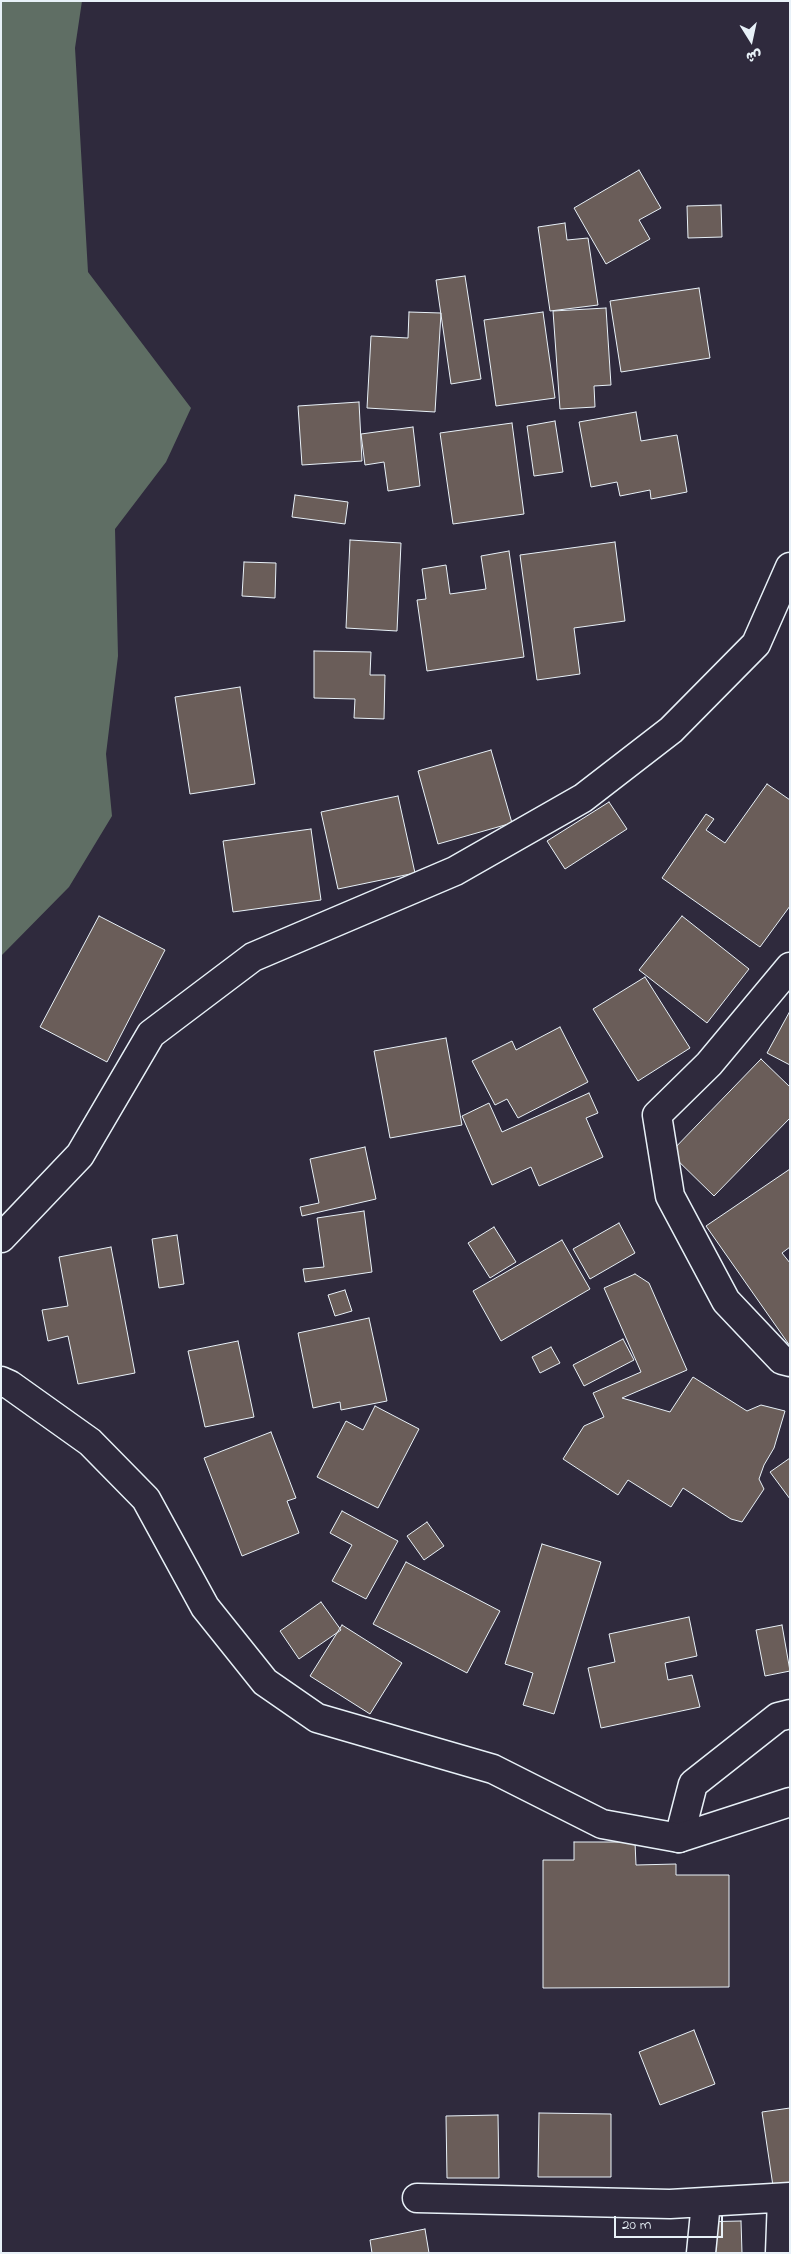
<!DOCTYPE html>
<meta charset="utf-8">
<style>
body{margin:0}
#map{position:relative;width:791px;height:2254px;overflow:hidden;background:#2f2a3d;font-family:"Indie Flower","Playpen Sans Arabic",sans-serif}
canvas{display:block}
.frame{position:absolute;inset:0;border:2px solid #e8f1f8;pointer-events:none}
.north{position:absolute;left:726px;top:15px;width:50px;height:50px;-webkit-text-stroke:4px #2f2a3d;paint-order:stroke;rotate:170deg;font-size:14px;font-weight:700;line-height:20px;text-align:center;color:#e8f1f8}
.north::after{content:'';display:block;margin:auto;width:18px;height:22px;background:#e8f1f8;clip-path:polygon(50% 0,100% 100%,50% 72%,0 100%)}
.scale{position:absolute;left:614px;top:2216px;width:109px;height:22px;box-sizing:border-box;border:2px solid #e8f1f8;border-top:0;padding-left:6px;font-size:15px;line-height:18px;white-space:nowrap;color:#e8f1f8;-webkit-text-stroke:4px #2f2a3d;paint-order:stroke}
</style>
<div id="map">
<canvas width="791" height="2254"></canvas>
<div class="frame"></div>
<div class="north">ش</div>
<div class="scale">20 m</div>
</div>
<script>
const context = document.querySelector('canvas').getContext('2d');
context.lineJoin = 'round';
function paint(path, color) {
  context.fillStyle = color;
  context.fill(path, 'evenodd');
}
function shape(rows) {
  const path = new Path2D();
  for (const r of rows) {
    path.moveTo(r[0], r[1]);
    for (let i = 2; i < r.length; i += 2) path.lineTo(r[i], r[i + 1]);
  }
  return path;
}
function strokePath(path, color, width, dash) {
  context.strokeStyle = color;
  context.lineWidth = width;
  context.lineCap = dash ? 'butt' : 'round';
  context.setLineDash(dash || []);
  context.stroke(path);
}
paint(shape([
 [1,1,82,1,75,48,88,272,191,408,166,462,115,529,118,656,106,754,112,816,69,887,1,956]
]), '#5f6e64');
const building = shape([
 [639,170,661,208,639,220,650,239,606,264,574,208,639,170],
 [721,205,722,237,688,238,687,206,721,205],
 [565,223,567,240,588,238,598,305,550,311,538,227,565,223],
 [465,276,481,379,451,384,436,280,465,276],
 [699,288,710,358,621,372,610,301,699,288],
 [606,308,611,385,594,386,595,407,560,409,553,311,606,308],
 [409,312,441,313,435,412,367,408,371,336,408,338,409,312],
 [543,312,555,398,496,406,484,320,543,312],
 [359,402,362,461,302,465,298,406,359,402],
 [636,412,641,441,677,435,687,492,651,499,650,490,620,496,617,482,591,487,579,422,636,412],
 [555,421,563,472,534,476,527,426,555,421],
 [512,423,524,514,453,524,440,433,512,423],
 [413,427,420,486,388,491,384,462,365,465,361,434,413,427],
 [295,495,348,502,345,524,292,517,295,495],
 [350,540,401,543,397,631,346,628,350,540],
 [615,542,625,621,574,628,580,674,537,680,520,555,615,542],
 [509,551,524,657,427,671,417,600,426,599,422,569,446,565,450,594,486,589,481,556,509,551],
 [244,562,276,563,275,598,242,596,244,562],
 [314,651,371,652,370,675,385,675,384,719,354,718,355,699,314,698,314,651],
 [240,687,255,784,190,794,175,697,240,687],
 [491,750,512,823,438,844,418,771,491,750],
 [767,784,790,800,790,906,760,947,662,878,706,814,714,819,706,830,725,843,767,784],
 [398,796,415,873,338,889,321,812,398,796],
 [609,802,627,829,565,869,547,841,609,802],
 [311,829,321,900,233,912,223,841,311,829],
 [99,916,165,950,107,1062,40,1027,99,916],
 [682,916,749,969,707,1023,639,970,682,916],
 [645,977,690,1048,638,1081,593,1009,645,977],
 [790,1011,790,1065,767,1053,790,1011],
 [560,1027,588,1082,518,1118,507,1099,495,1105,472,1061,512,1041,516,1050,560,1027],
 [446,1038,462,1125,390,1138,374,1051,446,1038],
 [761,1059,790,1087,790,1118,714,1196,670,1153,761,1059],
 [589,1093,598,1113,586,1118,603,1157,539,1186,531,1167,492,1185,462,1116,489,1103,502,1132,589,1093],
 [365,1147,376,1199,302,1216,300,1207,319,1203,310,1159,365,1147],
 [790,1169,790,1247,782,1253,790,1263,790,1346,706,1226,790,1169],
 [364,1211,372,1272,305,1282,303,1269,324,1267,317,1218,364,1211],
 [619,1223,635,1253,590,1279,573,1249,619,1223],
 [494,1227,516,1262,490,1278,468,1243,494,1227],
 [177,1235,184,1284,159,1288,152,1239,177,1235],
 [562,1240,590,1289,501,1341,473,1291,562,1240],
 [111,1247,135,1373,78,1384,68,1336,48,1341,42,1310,68,1306,59,1257,111,1247],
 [635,1274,649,1283,687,1370,622,1398,670,1412,693,1377,747,1411,761,1405,785,1411,774,1448,764,1465,759,1479,764,1489,742,1522,731,1519,683,1488,671,1507,628,1480,618,1495,563,1459,584,1426,604,1417,593,1393,641,1372,604,1288,635,1274],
 [345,1290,352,1311,335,1316,328,1295,345,1290],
 [369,1318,387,1401,341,1410,340,1402,313,1408,298,1333,369,1318],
 [623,1339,634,1360,584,1386,573,1365,623,1339],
 [238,1341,254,1417,205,1427,188,1351,238,1341],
 [551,1347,560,1363,540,1373,532,1357,551,1347],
 [375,1406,419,1429,378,1508,317,1477,346,1421,363,1430,375,1406],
 [271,1432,296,1498,287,1501,299,1533,242,1556,204,1458,271,1432],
 [790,1458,790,1499,770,1472,790,1458],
 [342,1511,398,1541,366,1599,332,1581,352,1545,330,1533,342,1511],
 [427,1522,444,1546,424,1560,407,1536,427,1522],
 [542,1544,601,1562,554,1714,523,1705,533,1673,505,1664,542,1544],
 [406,1562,500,1611,467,1673,373,1624,406,1562],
 [321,1602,341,1630,299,1659,280,1631,321,1602],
 [689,1617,697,1656,665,1663,668,1680,692,1675,700,1707,601,1728,588,1668,615,1662,609,1634,689,1617],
 [342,1625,402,1663,370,1714,310,1676,342,1625],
 [782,1625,790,1671,765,1676,756,1630,782,1625],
 [574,1842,635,1842,636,1865,676,1864,676,1875,729,1875,729,1987,543,1988,543,1860,574,1860,574,1842],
 [694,2030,715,2084,660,2105,639,2052,694,2030],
 [790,2108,790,2183,773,2186,762,2112,790,2108],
 [539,2113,611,2114,611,2177,538,2177,539,2113],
 [498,2115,499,2178,447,2178,446,2116,498,2115],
 [741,2221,742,2253,696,2253,696,2222,741,2221],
 [425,2229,429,2253,372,2253,370,2240,425,2229]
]);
paint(building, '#6a5d59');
strokePath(building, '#e8f1f8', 1);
const street = shape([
 [790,967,709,1064,657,1115,670,1196,726,1301,782,1360,790,1362],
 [1,1238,80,1155,151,1034,253,957,455,871,583,798,671,730,756,644,790,567],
 [679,1838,693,1784,778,1717,790,1714],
 [417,2198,670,2204,790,2197],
 [701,2253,706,2202],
 [780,2253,782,2198]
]);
const secondary = shape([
 [1,1381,10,1385,90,1442,146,1499,205,1607,265,1682,317,1718,493,1769,602,1824,679,1838,790,1802]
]);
strokePath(street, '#e8f1f8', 31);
strokePath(secondary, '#e8f1f8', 31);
strokePath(street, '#2f2a3d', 28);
strokePath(secondary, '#2f2a3d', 28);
</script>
